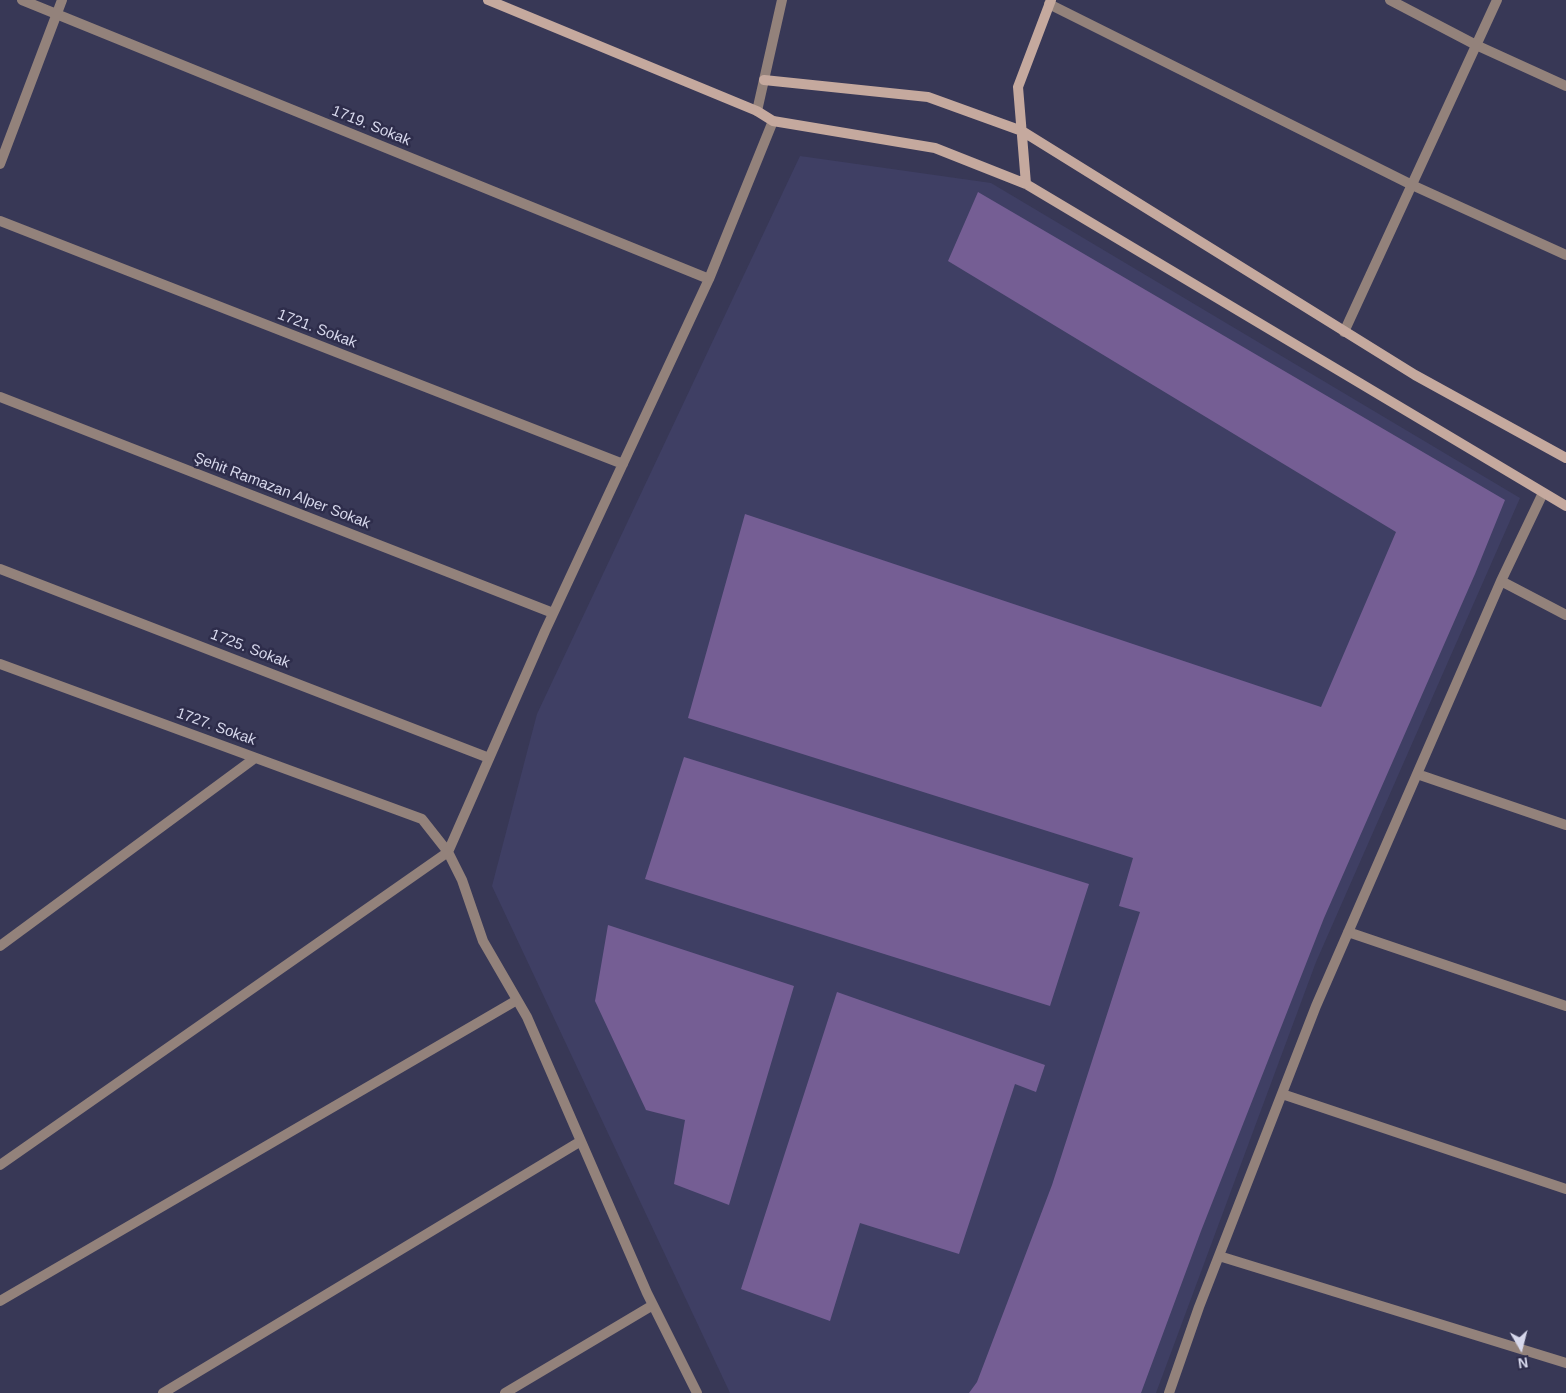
<!DOCTYPE html>
<meta charset="utf-8">
<style>
body{margin:0}
#map{position:relative;width:1566px;height:1393px;overflow:hidden;background:#383856;font-family:Helvetica,sans-serif}
canvas{display:block}
.north{position:absolute;left:1496px;top:1323px;width:50px;height:50px;-webkit-text-stroke:4px #2e2d4b;paint-order:stroke;rotate:172deg;font-size:14px;font-weight:700;line-height:20px;text-align:center;color:#d7d8ec}
.north::after{content:'';display:block;margin:auto;width:18px;height:22px;background:#d7d8ec;clip-path:polygon(50% 0,100% 100%,50% 72%,0 100%)}
</style>
<div id="map">
<canvas width="1566" height="1393"></canvas>
<div class="north">N</div>
</div>
<script>
const context = document.querySelector('canvas').getContext('2d');
context.lineJoin = 'round';
function paint(path, color) {
  context.fillStyle = color;
  context.fill(path, 'evenodd');
}
function shape(rows) {
  const path = new Path2D();
  for (const r of rows) {
    path.moveTo(r[0], r[1]);
    for (let i = 2; i < r.length; i += 2) path.lineTo(r[i], r[i + 1]);
  }
  return path;
}
function strokePath(path, color, width, dash) {
  context.strokeStyle = color;
  context.lineWidth = width;
  context.lineCap = dash ? 'butt' : 'round';
  context.setLineDash(dash || []);
  context.stroke(path);
}
function write(font, color, halo, rows, align = 'center') {
  context.font = font + ' Helvetica,sans-serif';
  context.lineWidth = 5;
  context.setLineDash([]);
  context.textBaseline = 'middle';
  context.strokeStyle = halo;
  context.fillStyle = color;
  for (const [text, x, y, turn = 0] of rows) {
    context.save();
    context.translate(x, y);
    context.rotate((+turn || 0) * Math.PI / 180);
    context.textAlign = isNaN(turn) ? turn : align;
    if (halo) context.strokeText(text, 0, 0);
    context.fillText(text, 0, 0);
    context.restore();
  }
}
paint(shape([
 [800,156,991,183,1520,498,1316,962,1156,1393,730,1393,492,886,537,714]
]), '#3f3f64');
paint(shape([
 [978,192,1505,500,1475,574,1324,918,1201,1231,1141,1393,969,1393,977,1382,1052,1185,1140,912,1119,906,1133,858,688,718,745,514,1321,707,1396,532,948,261],
 [684,757,1089,884,1050,1006,645,879],
 [608,925,794,986,729,1205,674,1184,685,1120,646,1110,595,1001],
 [837,992,1045,1065,1036,1092,1015,1084,959,1254,860,1223,830,1321,741,1289]
]), '#755e94');
strokePath(shape([
 [22,0,709,279],
 [1390,0,1476,45,1566,86],
 [1049,4,1412,185,1566,255],
 [757,111,782,0],
 [0,164,62,0],
 [0,221,623,464],
 [1344,332,1497,0],
 [0,397,553,613],
 [0,569,489,758],
 [1501,581,1566,615],
 [0,664,422,819,448,852,462,880,483,941,527,1017,647,1293,697,1393],
 [1417,774,1566,825],
 [1348,932,1566,1006],
 [0,946,255,758],
 [1282,1094,1566,1189],
 [0,1165,448,852,545,631,709,279,773,121],
 [1219,1256,1566,1363],
 [0,1301,517,1000],
 [163,1393,581,1141],
 [505,1393,653,1305],
 [1169,1393,1199,1307,1316,1006,1501,581,1543,493]
]), '#93827b', 10);
strokePath(shape([
 [488,0,757,111,773,121,935,148,1026,184,1566,506],
 [764,80,928,97,1022,131,1415,375,1566,458],
 [1026,184,1018,87,1051,0]
]), '#c5a99e', 10);
write('15px', '#d7d8ec', '#2e2d4b', [
 ["1719. Sokak",371,126,22],
 ["1721. Sokak",317,329,21],
 ["Şehit Ramazan Alper Sokak",282,491,21],
 ["1725. Sokak",250,649,21],
 ["1727. Sokak",216,727,20]
]);
</script>
